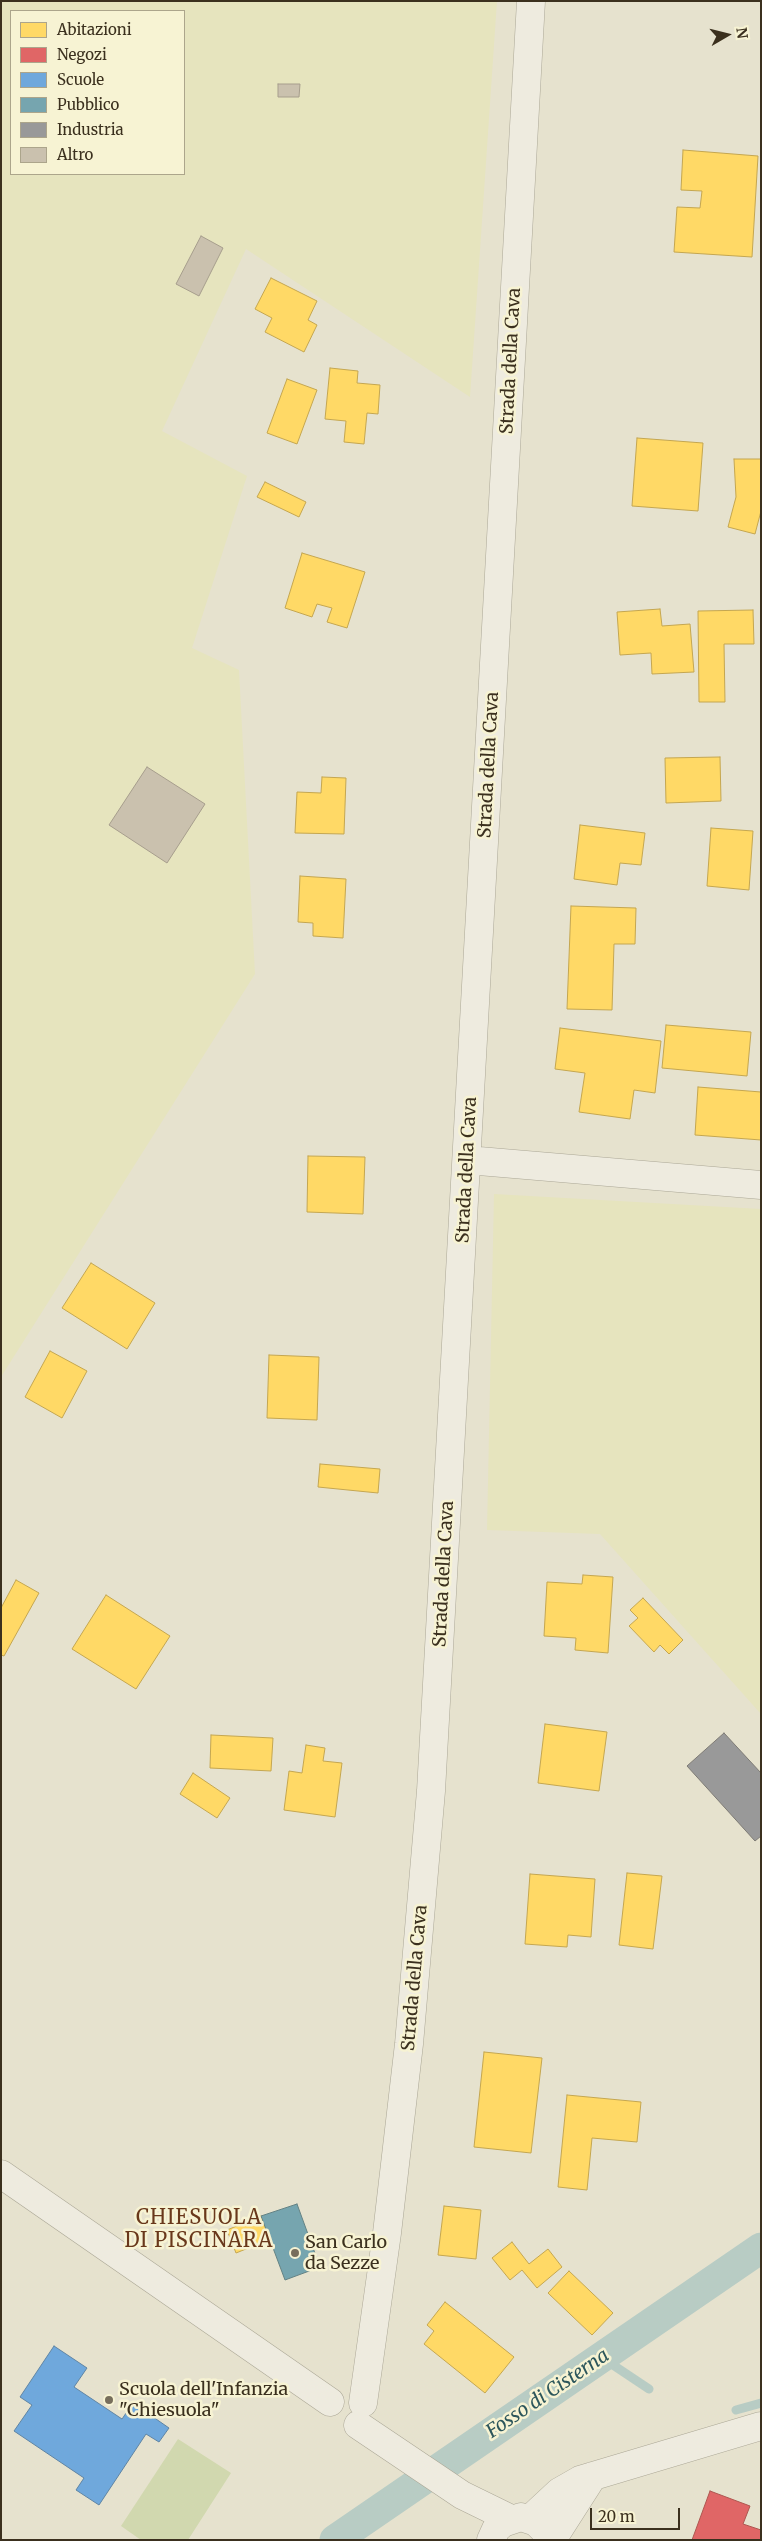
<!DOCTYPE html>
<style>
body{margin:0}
#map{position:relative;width:762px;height:2541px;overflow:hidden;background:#e6e2ce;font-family:Merriweather,serif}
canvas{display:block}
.frame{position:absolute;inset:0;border:2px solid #3b301e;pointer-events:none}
.legend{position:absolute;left:10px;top:10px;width:175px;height:165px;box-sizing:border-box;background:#f7f3d3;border:1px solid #aca58b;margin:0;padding:6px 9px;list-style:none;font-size:15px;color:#3b301e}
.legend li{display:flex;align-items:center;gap:10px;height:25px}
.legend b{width:25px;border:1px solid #aca58b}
.north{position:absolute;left:702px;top:10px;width:50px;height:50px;-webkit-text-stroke:4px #f7f3d3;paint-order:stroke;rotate:82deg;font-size:14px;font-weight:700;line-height:20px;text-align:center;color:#3b301e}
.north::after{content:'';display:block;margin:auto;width:18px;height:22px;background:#3b301e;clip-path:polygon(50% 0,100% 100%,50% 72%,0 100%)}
.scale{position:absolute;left:590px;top:2508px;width:90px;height:22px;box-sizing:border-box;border:2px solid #3b301e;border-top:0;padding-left:6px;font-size:15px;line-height:18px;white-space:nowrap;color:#3b301e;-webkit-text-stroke:4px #f7f3d3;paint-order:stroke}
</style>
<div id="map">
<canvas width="762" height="2541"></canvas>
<div class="frame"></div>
<ul class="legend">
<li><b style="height:14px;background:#ffd966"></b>Abitazioni</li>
<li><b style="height:14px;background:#e06666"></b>Negozi</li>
<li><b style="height:14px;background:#6fa8dc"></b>Scuole</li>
<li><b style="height:14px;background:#76a5af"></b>Pubblico</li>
<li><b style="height:14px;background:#999"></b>Industria</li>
<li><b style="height:14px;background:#cac1ae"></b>Altro</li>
</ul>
<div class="north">N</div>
<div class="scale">20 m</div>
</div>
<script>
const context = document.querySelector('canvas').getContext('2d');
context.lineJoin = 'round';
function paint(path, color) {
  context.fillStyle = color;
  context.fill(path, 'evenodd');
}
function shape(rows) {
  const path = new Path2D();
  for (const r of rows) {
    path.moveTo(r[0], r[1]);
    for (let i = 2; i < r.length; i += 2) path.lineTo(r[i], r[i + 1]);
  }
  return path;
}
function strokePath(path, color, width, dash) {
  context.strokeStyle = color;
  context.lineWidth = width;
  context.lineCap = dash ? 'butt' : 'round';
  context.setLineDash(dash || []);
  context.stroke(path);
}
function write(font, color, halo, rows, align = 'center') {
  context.font = font + ' Merriweather,serif';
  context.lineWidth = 5;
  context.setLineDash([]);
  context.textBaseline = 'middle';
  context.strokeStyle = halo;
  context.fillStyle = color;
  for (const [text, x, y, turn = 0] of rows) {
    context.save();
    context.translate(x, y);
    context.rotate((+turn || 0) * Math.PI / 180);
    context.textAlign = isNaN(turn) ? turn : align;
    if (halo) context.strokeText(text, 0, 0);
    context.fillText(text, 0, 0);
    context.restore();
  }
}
paint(shape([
 [1,1,497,1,470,397,246,249,162,431,247,476,192,648,239,670,255,974,1,1377],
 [11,11,184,11,184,174,11,174],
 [494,1194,761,1209,761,1714,600,1534,487,1530]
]), '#e6e4be');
paint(shape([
 [178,2439,231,2473,188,2540,141,2540,121,2526]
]), '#d1d8af');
const homes = shape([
 [683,150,758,156,752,257,674,252,677,207,700,208,702,191,681,190,683,150],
 [271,278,317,301,308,320,317,325,304,352,265,332,272,318,255,309,271,278],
 [330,368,358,371,357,383,380,385,378,414,367,413,364,444,344,442,346,421,325,419,330,368],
 [287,379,317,390,297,444,267,433,287,379],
 [637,438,703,443,698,511,632,506,637,438],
 [734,459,761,459,761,511,755,534,728,527,736,497,734,459],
 [265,482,306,502,299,517,257,497,265,482],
 [302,553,365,572,347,628,327,622,332,608,317,604,312,617,285,608,302,553],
 [660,609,662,626,690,624,694,672,652,674,651,653,620,655,617,612,660,609],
 [753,610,754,644,724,644,725,702,699,702,698,611,753,610],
 [720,757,721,801,666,803,665,758,720,757],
 [322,777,346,778,344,834,295,833,297,792,321,793,322,777],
 [580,825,645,833,641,865,620,863,617,885,574,879,580,825],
 [711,828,753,831,749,890,707,886,711,828],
 [300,876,346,879,343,938,313,936,313,923,298,922,300,876],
 [571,906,636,908,635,944,614,944,612,1010,567,1009,571,906],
 [666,1025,751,1032,747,1076,662,1068,666,1025],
 [560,1028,661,1041,655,1093,634,1090,630,1119,579,1112,585,1073,555,1069,560,1028],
 [698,1087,761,1092,761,1140,695,1135,698,1087],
 [308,1156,365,1157,363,1214,307,1212,308,1156],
 [91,1263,155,1303,127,1349,62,1308,91,1263],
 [50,1351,87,1371,62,1418,25,1397,50,1351],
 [269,1355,319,1357,317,1420,267,1418,269,1355],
 [320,1464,380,1469,378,1493,318,1487,320,1464],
 [583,1575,613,1577,608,1653,575,1650,576,1638,544,1636,547,1582,582,1584,583,1575],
 [16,1580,39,1593,4,1656,1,1655,1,1608,16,1580],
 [106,1595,170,1636,136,1689,72,1649,106,1595],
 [643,1598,683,1640,669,1654,660,1645,654,1652,629,1626,638,1618,630,1610,643,1598],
 [545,1724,607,1732,599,1791,538,1783,545,1724],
 [211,1735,273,1738,271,1771,210,1768,211,1735],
 [306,1745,325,1748,323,1761,342,1763,335,1817,284,1810,289,1771,302,1773,306,1745],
 [193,1773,230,1798,217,1818,180,1794,193,1773],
 [627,1873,662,1876,653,1949,619,1945,627,1873],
 [530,1874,595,1879,591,1937,568,1935,567,1947,525,1944,530,1874],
 [484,2052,542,2058,531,2153,474,2147,484,2052],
 [567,2095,641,2102,637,2142,592,2138,587,2190,558,2187,567,2095],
 [444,2206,481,2210,476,2259,438,2255,444,2206],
 [261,2216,271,2239,236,2253,227,2230,261,2216],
 [512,2242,529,2264,548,2249,562,2267,537,2288,522,2270,510,2280,492,2258,512,2242],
 [569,2271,613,2313,592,2335,548,2293,569,2271],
 [445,2302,514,2357,485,2393,424,2344,434,2331,427,2325,445,2302]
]);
paint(homes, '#ffd966');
strokePath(homes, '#c4a650', 1);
const shops = shape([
 [710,2491,750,2506,743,2524,761,2530,761,2540,692,2540,710,2491]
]);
paint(shops, '#e06666');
strokePath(shops, '#ae5650', 1);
const schools = shape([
 [54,2346,87,2368,74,2387,122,2419,133,2403,169,2428,159,2442,146,2434,99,2505,76,2490,84,2478,14,2431,32,2405,20,2397,54,2346]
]);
paint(schools, '#6fa8dc');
strokePath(schools, '#5f84a3', 1);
const public = shape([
 [297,2204,320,2267,285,2280,261,2216,297,2204]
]);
paint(public, '#76a5af');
strokePath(public, '#648284', 1);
const industry = shape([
 [724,1733,761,1773,761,1836,755,1841,687,1766,724,1733]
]);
paint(industry, '#999');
strokePath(industry, '#7d7a74', 1);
strokePath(shape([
 [601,2357,649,2389],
 [736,2410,761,2403]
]), '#b8ccc4', 9);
strokePath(shape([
 [335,2540,761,2248]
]), '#b8ccc4', 31);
const building = shape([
 [278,84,300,84,299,97,278,97,278,84],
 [201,236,223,248,199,296,176,284,201,236],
 [147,767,205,804,167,863,109,825,147,767]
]);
paint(building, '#cac1ae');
strokePath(building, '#a79e8d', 1);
const minor = shape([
 [467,1160,761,1185],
 [1,2174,330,2402],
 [363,2403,387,2233,409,2044,431,1791,531,1],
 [358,2425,462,2495,511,2519],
 [530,2519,559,2492,580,2480,761,2426],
 [491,2540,496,2529,503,2523,521,2517,536,2522,545,2531,549,2540],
 [552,2540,593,2476]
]);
strokePath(minor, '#aba796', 29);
strokePath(minor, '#eeebdf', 28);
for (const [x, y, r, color] of [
 [295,2253,5,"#776e5c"],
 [109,2400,5,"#776e5c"]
]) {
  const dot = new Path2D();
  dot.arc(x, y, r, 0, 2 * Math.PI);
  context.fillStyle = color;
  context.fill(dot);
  strokePath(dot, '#f7f3d3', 2);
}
write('18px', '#3b301e', '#f7f3d3', [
 ["Strada della Cava",511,361,-87],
 ["Strada della Cava",489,765,-87],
 ["Strada della Cava",467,1170,-87],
 ["Strada della Cava",444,1574,-87],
 ["Strada della Cava",415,1978,-85]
]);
write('18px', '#3b301e', '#f7f3d3', [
 ["San Carlo",305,2243],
 ["da Sezze",305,2264],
 ["Scuola dell'Infanzia",119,2390],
 ["\"Chiesuola\"",119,2411]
], 'left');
write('italic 19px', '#2c565b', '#f7f3d3', [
 ["Fosso di Cisterna",548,2394,-34]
]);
context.letterSpacing = '1px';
write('20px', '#69381b', '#f7f3d3', [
 ["CHIESUOLA",199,2218],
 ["DI PISCINARA",199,2241]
]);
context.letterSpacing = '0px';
</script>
